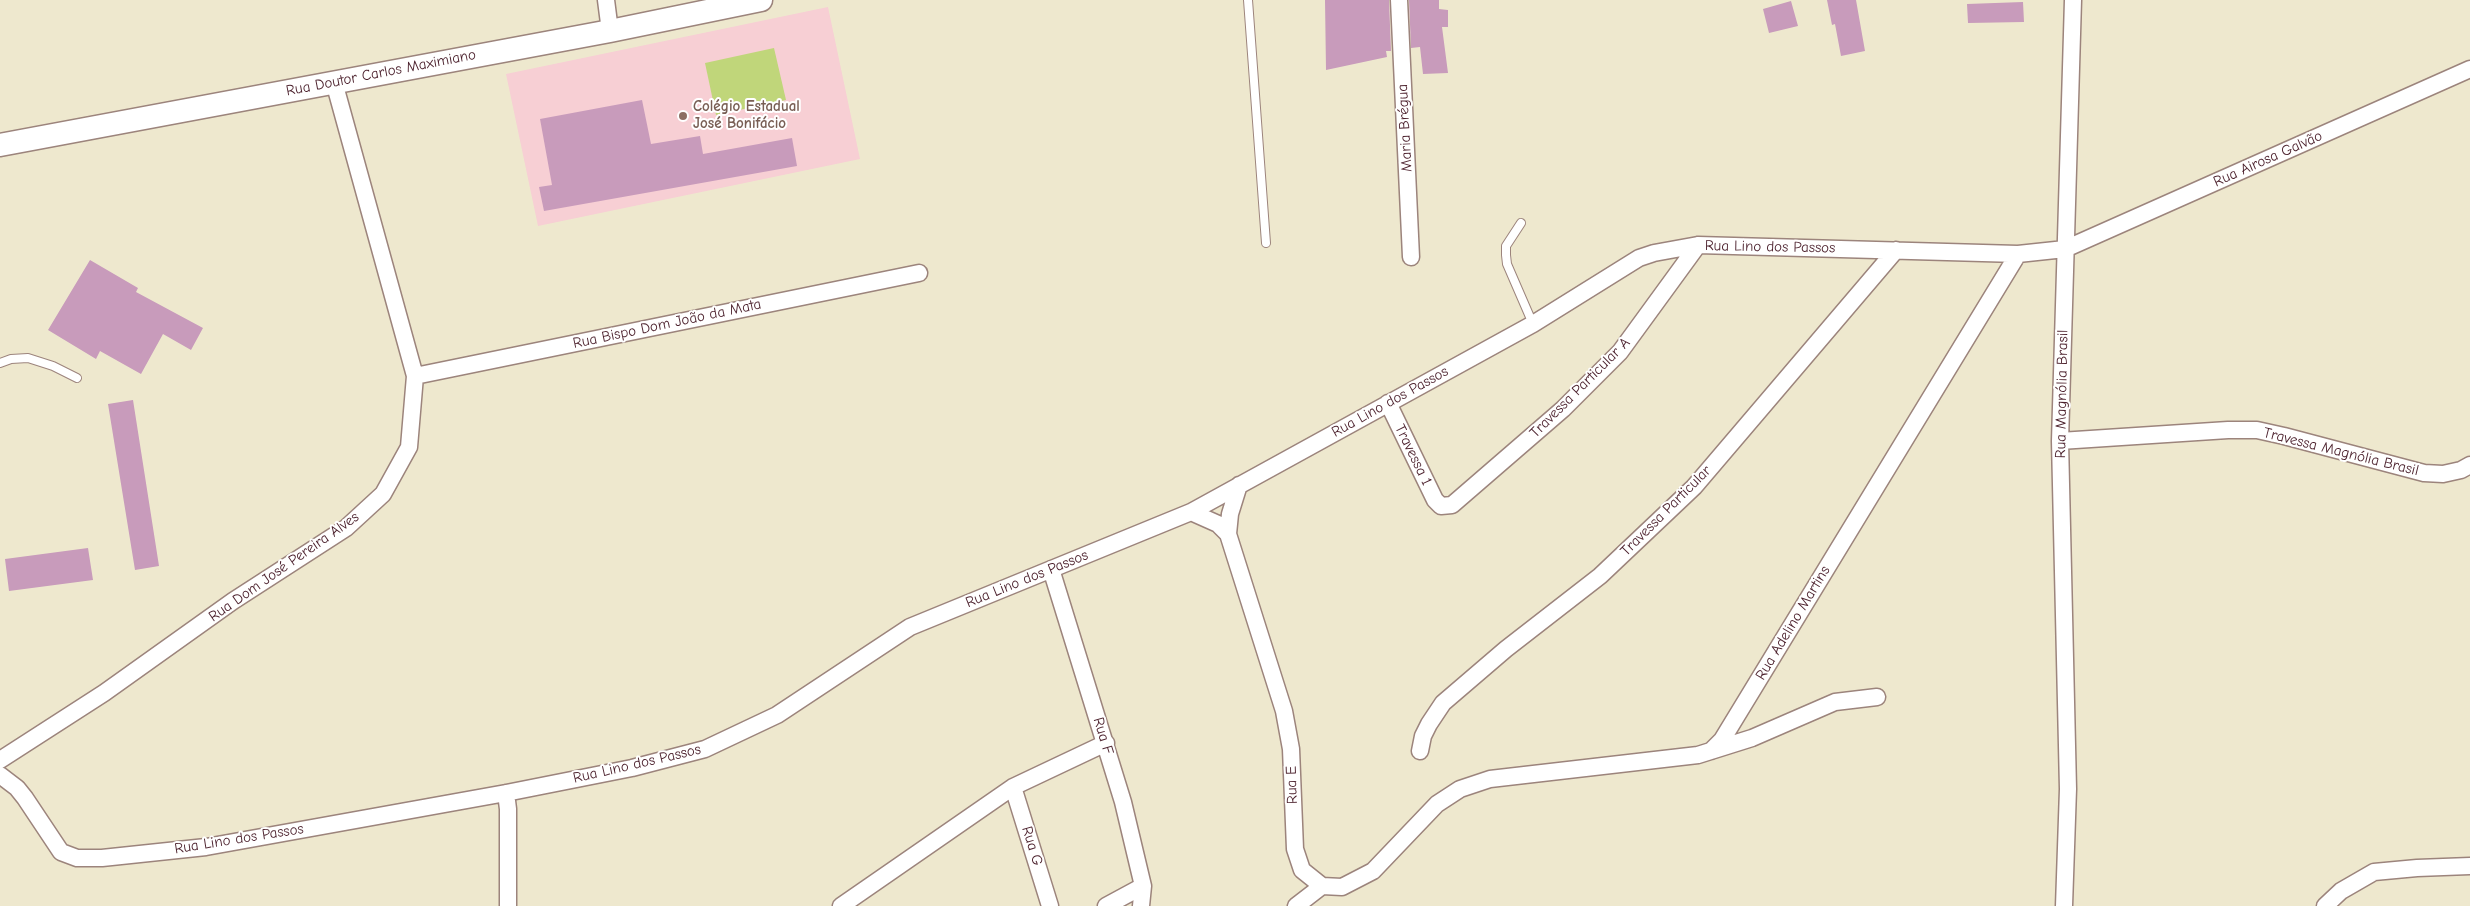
<!DOCTYPE html>
<meta charset="utf-8">
<style>
body{margin:0}
canvas{display:block;background:#eee8ce}
</style>
<canvas width="2470" height="906"></canvas>
<script>
const context = document.querySelector('canvas').getContext('2d');
context.lineJoin = 'round';
function paint(path, color) {
  context.fillStyle = color;
  context.fill(path, 'evenodd');
}
function shape(rows) {
  const path = new Path2D();
  for (const r of rows) {
    path.moveTo(r[0], r[1]);
    for (let i = 2; i < r.length; i += 2) path.lineTo(r[i], r[i + 1]);
  }
  return path;
}
function strokePath(path, color, width, dash) {
  context.strokeStyle = color;
  context.lineWidth = width;
  context.lineCap = dash ? 'butt' : 'round';
  context.setLineDash(dash || []);
  context.stroke(path);
}
function write(font, color, halo, rows, align = 'center') {
  context.font = font + ' "Comic Neue",sans-serif';
  context.lineWidth = 4;
  context.setLineDash([]);
  context.textBaseline = 'middle';
  context.strokeStyle = halo;
  context.fillStyle = color;
  for (const [text, x, y, turn = 0] of rows) {
    context.save();
    context.translate(x, y);
    context.rotate((+turn || 0) * Math.PI / 180);
    context.textAlign = isNaN(turn) ? turn : align;
    if (halo) context.strokeText(text, 0, 0);
    context.fillText(text, 0, 0);
    context.restore();
  }
}
paint(shape([
 [828,7,860,159,538,226,506,74]
]), '#f7cfd4');
paint(shape([
 [774,48,786,100,716,115,705,63]
]), '#c0d67a');
paint(shape([
 [1325,0,1389,0,1391,51,1386,51,1387,57,1326,70],
 [1409,0,1439,0,1439,9,1448,10,1448,27,1442,27,1448,73,1423,74,1420,47,1411,48],
 [1827,0,1856,0,1865,51,1841,56,1835,24,1832,25],
 [1791,1,1798,26,1769,33,1763,9],
 [2023,2,2024,22,1968,23,1967,4],
 [642,100,651,144,700,136,703,154,792,138,797,166,544,211,539,187,552,185,540,119],
 [90,260,138,288,136,292,203,328,191,350,163,334,141,374,100,351,96,359,48,330],
 [133,400,159,566,135,570,108,404],
 [88,548,93,580,9,591,5,559]
]), '#c89bbb');
const lane = shape([
 [1248,0,1266,243],
 [1521,223,1506,246,1506,255,1507,264,1533,324],
 [0,363,11,359,28,358,53,366,77,378]
]);
const street = shape([
 [606,0,610,31],
 [1399,0,1411,257],
 [415,376,919,273],
 [1388,403,1435,500,1441,506,1452,505,1563,409,1620,352,1698,245],
 [2060,441,2228,430,2257,430,2284,436,2424,473,2443,474,2461,470,2470,465],
 [1191,512,1218,524,1228,534,1284,711,1291,749,1295,849,1302,870,1322,886,1342,887,1373,871,1437,804,1460,789,1490,779,1698,755,1752,738,1835,702,1877,697],
 [1228,534,1230,514,1239,485],
 [1051,569,1123,802,1143,886,1141,906],
 [1420,751,1423,736,1429,724,1443,703,1506,649,1600,576,1694,487,1896,250],
 [1711,751,1722,740,2018,254],
 [0,760,104,693,233,601,346,528,383,494,409,447,415,376,334,82],
 [0,775,17,788,25,798,61,852,77,858,102,858,206,847,506,793,632,768,705,749,777,715,910,627,1191,512,1533,324,1639,258,1654,253,1698,245,2018,254,2065,249,2470,69],
 [1013,787,1050,906],
 [506,793,508,809,508,906],
 [841,906,1013,787,1106,743],
 [1106,906,1143,886],
 [1296,906,1322,886],
 [2064,906,2068,789,2060,441,2073,0],
 [2325,906,2341,891,2374,872,2417,868,2470,866]
]);
const secondary = shape([
 [0,145,610,31,761,0]
]);
strokePath(lane, '#9c847c', 10);
strokePath(street, '#9c847c', 19);
strokePath(secondary, '#9c847c', 25);
strokePath(lane, '#fff', 8);
strokePath(street, '#fff', 16);
strokePath(secondary, '#fff', 22);
for (const [x, y, r, color] of [
 [683,116,5,"#8d6e63"]
]) {
  const dot = new Path2D();
  dot.arc(x, y, r, 0, 2 * Math.PI);
  context.fillStyle = color;
  context.fill(dot);
  strokePath(dot, '#fff', 2);
}
write('15px', '#4a1f2b', '#fff', [
 ["Rua Doutor Carlos Maximiano",381,73,-11],
 ["Maria Brégua",1405,128,-93],
 ["Rua Airosa Galvão",2268,159,-24],
 ["Rua Lino dos Passos",1770,247,1],
 ["Rua Bispo Dom João da Mata",667,324,-12],
 ["Travessa Particular A",1580,388,-45],
 ["Rua Magnólia Brasil",2062,394,-89],
 ["Rua Lino dos Passos",1390,402,-29],
 ["Travessa Magnólia Brasil",2341,452,14],
 ["Travessa 1",1413,455,64],
 ["Travessa Particular",1666,511,-45],
 ["Rua Dom José Pereira Alves",284,567,-35],
 ["Rua Lino dos Passos",1027,579,-22],
 ["Rua Adelino Martins",1793,623,-59],
 ["Rua F",1103,736,73],
 ["Rua Lino dos Passos",637,764,-13],
 ["Rua E",1292,785,-92],
 ["Rua Lino dos Passos",239,839,-9],
 ["Rua G",1032,846,73]
]);
write('bold 15px', '#785e54', '#fff', [
 ["Colégio Estadual",693,107],
 ["José Bonifácio",693,124]
], 'left');
</script>
